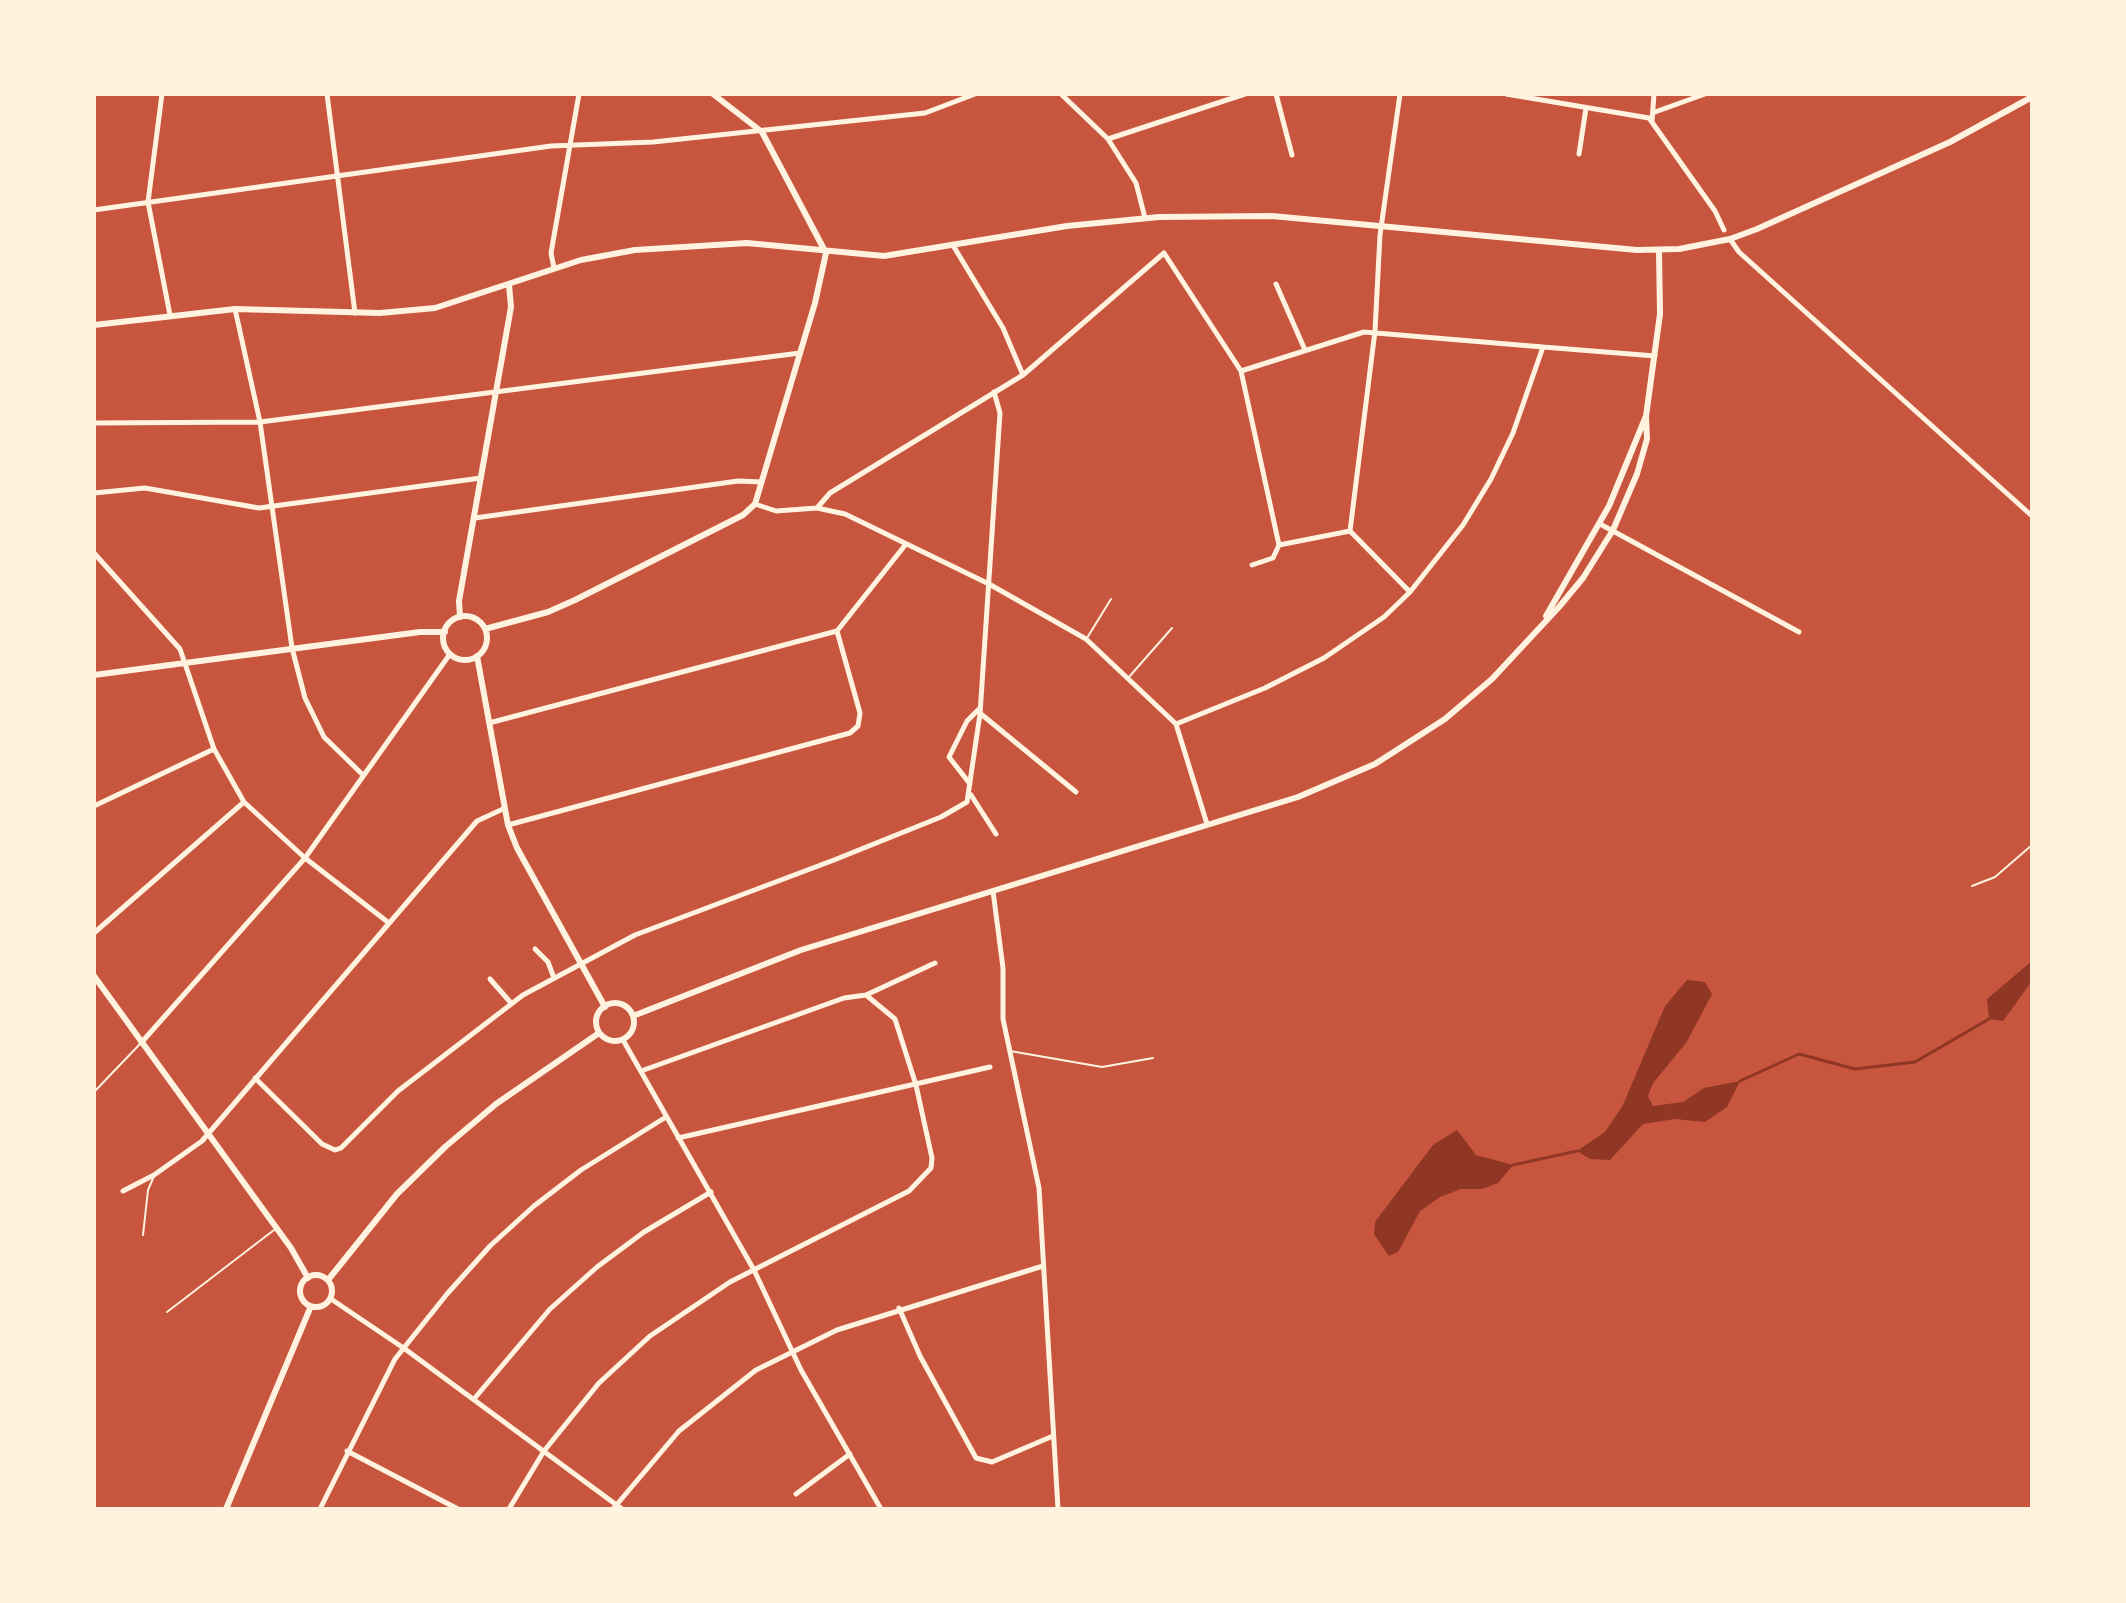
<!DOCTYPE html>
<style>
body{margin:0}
#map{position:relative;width:2126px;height:1603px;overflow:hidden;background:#c8553d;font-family:Manrope,sans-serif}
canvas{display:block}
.frame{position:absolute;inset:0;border:96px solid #fff3e0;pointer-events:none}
</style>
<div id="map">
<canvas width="2126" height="1603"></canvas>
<div class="frame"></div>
</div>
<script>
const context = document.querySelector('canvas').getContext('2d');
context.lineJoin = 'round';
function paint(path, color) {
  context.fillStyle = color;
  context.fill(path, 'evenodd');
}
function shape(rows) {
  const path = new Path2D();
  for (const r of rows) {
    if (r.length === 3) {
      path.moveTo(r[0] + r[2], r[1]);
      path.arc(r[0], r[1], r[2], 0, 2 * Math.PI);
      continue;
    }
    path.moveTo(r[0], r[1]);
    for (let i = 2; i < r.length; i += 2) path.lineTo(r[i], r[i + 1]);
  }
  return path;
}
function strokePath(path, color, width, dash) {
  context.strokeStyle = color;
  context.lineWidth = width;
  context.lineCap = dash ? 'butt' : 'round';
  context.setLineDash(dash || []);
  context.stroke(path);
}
paint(shape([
 [2032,961,2032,981,2003,1021,1989,1019,1987,999],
 [1687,980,1705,982,1712,994,1686,1043,1653,1083,1648,1096,1653,1106,1683,1102,1704,1088,1740,1081,1727,1107,1705,1122,1675,1119,1643,1124,1610,1160,1590,1159,1577,1151,1605,1132,1623,1105,1665,1006],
 [1457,1130,1476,1155,1513,1165,1498,1183,1482,1189,1461,1189,1440,1197,1420,1211,1398,1252,1389,1256,1374,1234,1375,1222,1433,1145]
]), '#8f3625');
strokePath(shape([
 [1740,1081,1799,1054,1855,1069,1915,1062,1989,1019],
 [1513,1165,1577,1151]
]), '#8f3625', 3);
strokePath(shape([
 [1087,638,1111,599],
 [1129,677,1172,628],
 [1972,886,1995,877,2032,845],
 [1010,1051,1102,1067,1153,1058],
 [94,1092,140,1044],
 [143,1235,148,1190,154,1176],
 [167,1312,274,1230]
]), '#fff3e0', 2);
strokePath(shape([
 [162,94,148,202,170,315],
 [327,94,355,313],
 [1061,94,1108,139,1136,183,1145,218],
 [1276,94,1292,155],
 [1506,94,1649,118,1715,211,1724,230],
 [1655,112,1705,94],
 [1652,121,1654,94],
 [1108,139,1245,94],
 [1579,154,1586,108],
 [94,210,551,146,653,142,925,113,975,94],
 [1730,239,1739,252,2032,516],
 [954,247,1003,328,1023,375],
 [554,268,551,253,579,94],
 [1276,284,1305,350],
 [235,309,260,422,292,648,305,698,324,737,363,775],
 [1241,371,1364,332,1543,347],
 [94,423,260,422,800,353],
 [94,493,145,488,259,508,481,478],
 [755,504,776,511,817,508,845,514,989,584,1086,639,1176,724,1207,824],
 [817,508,830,493,1023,375,1164,253,1241,371,1279,545],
 [475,518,738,481,762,482],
 [1600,524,1799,632],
 [1350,531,1375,331,1380,235,1400,94],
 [1350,531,1410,592],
 [1279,545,1350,531],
 [94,553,180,649,214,749,244,802,305,858,389,923],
 [1252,565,1273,558,1279,545],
 [981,714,1076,792],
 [489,723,837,631],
 [1176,724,1265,688,1324,658,1384,617,1410,592,1463,525,1491,479,1513,433,1543,347,1655,356],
 [970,784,949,757,967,721,980,708],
 [971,795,996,834],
 [94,806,214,749],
 [508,825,850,733,858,726,860,713,837,631,906,544],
 [993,891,1003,968,1003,1019,1039,1188,1058,1509],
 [94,933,244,802],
 [535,949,548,962,554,978],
 [490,979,511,1003],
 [866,995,935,963],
 [623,1040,754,1270,801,1370,881,1509],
 [141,1043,305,858,450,654],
 [255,1078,322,1144,335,1150,341,1148,398,1091,523,995,635,935,834,860,941,817,967,802,980,714,1000,413,994,392],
 [678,1138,990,1067],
 [123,1191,154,1175,202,1141,477,821,503,809],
 [331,1299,405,1349,622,1509],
 [899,1308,920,1356,976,1458,992,1462,1053,1436],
 [474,1399,550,1309,597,1267,644,1232,711,1192],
 [347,1451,458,1509],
 [796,1494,850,1454],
 [320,1509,395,1359,447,1294,490,1246,534,1206,581,1170,666,1117],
 [509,1509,544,1451,599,1383,650,1336,730,1282,909,1191,931,1168,932,1158,916,1085,895,1019,866,995,844,998,641,1071],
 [613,1509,679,1431,756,1370,837,1330,1043,1266]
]), '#fff3e0', 5);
strokePath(shape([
 [94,325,235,309,380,313,435,308,581,260,635,250,747,243,884,256,1067,226,1159,217,1272,216,1637,250,1679,249,1730,239,1757,229,1950,142,2032,97],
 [1546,616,1609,506,1646,416],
 [465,638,22],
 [460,617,459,601,511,307,509,285],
 [485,629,548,612,575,600,743,515,755,504,815,303,826,253,762,132,713,94],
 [477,656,508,825,517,848,605,1007],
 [94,675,420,632,445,632],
 [94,976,291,1248,308,1278],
 [615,1022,19],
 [633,1016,801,950,1298,797,1375,764,1445,719,1492,679,1559,607,1583,578,1613,530,1637,474,1647,439,1646,416,1660,314,1659,251],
 [316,1291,16],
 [328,1280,397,1194,445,1147,496,1104,599,1033],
 [226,1509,311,1306]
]), '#fff3e0', 6);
</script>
